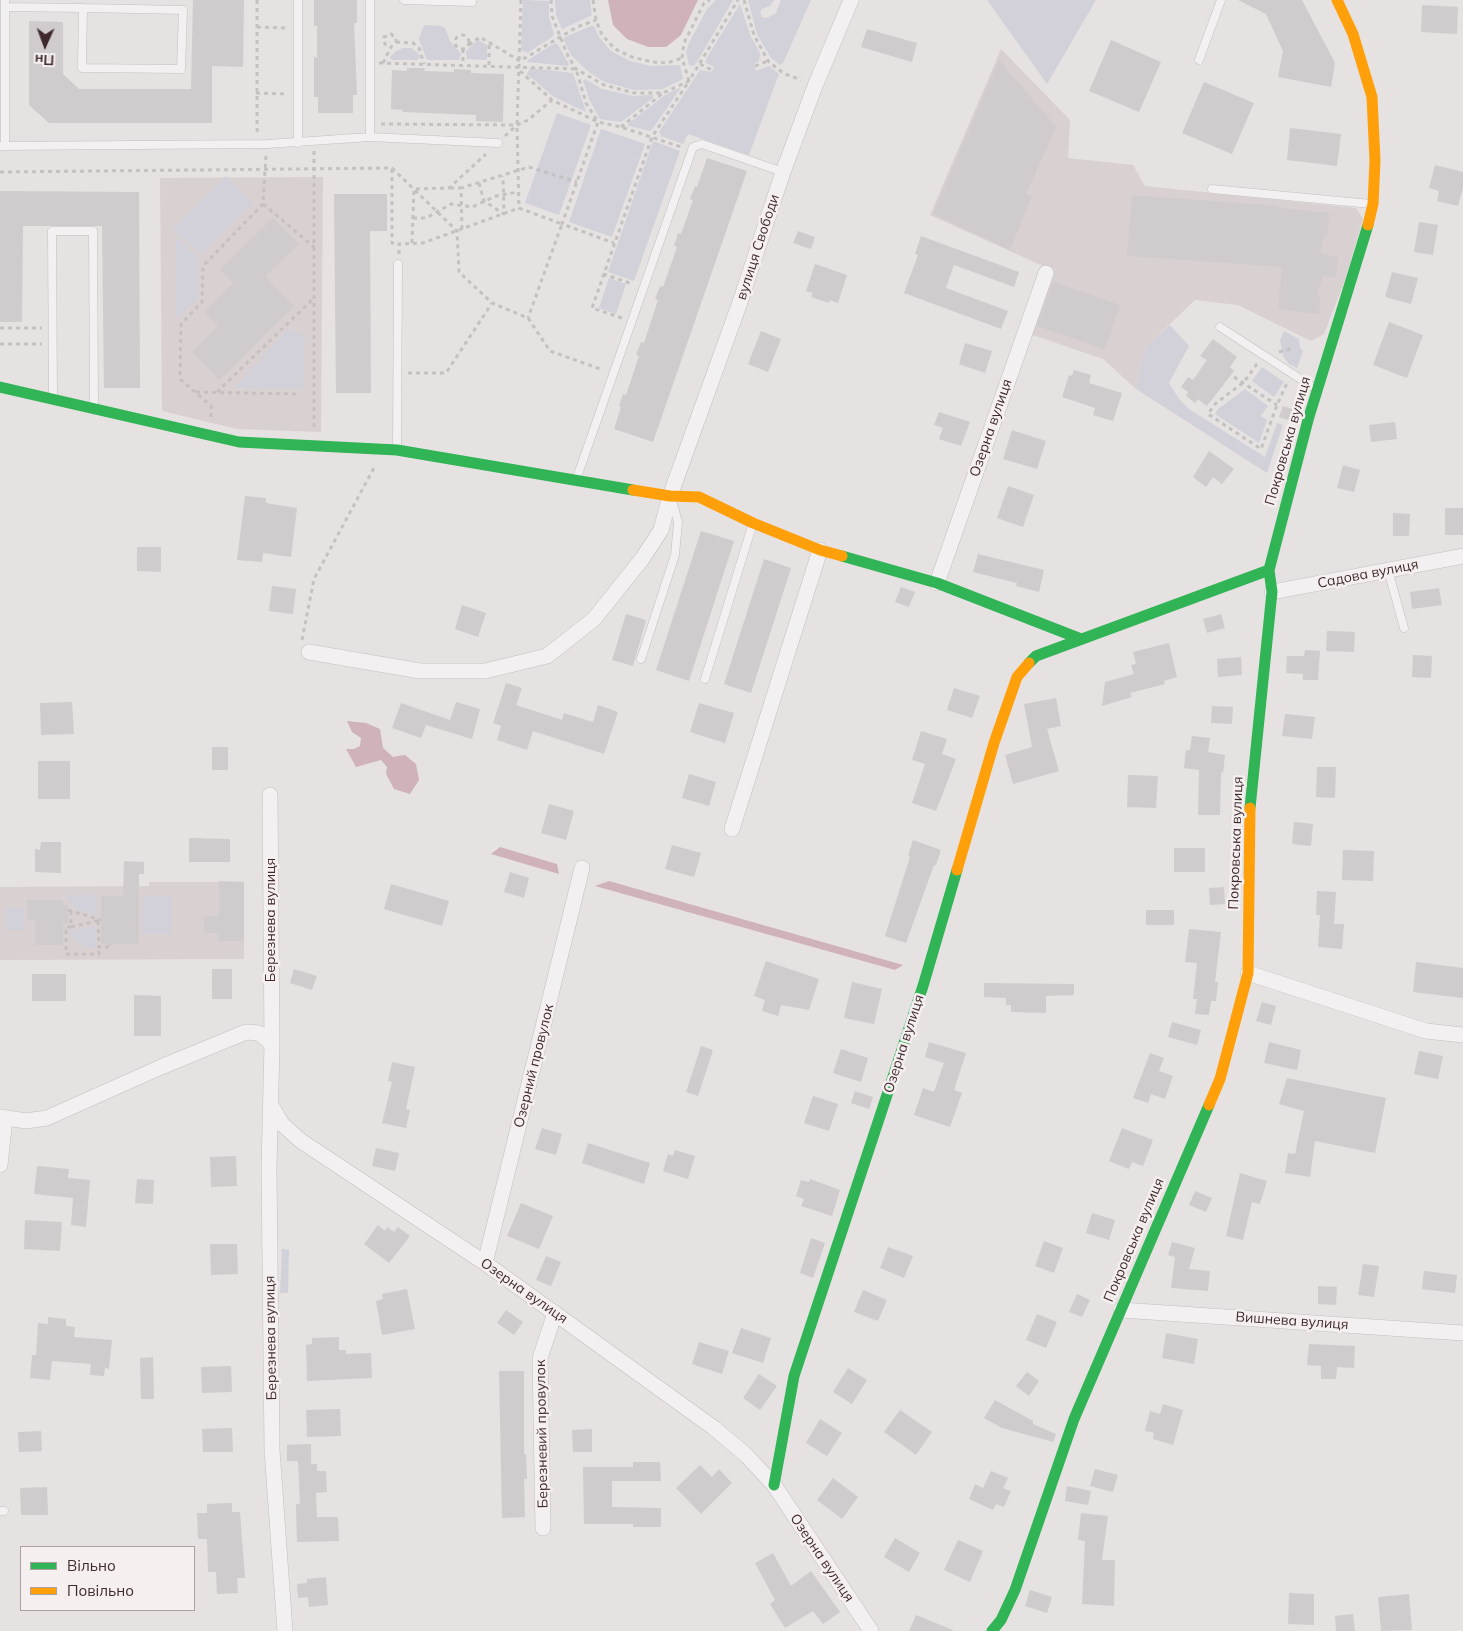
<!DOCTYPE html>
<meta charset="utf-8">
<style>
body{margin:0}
#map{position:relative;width:1463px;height:1631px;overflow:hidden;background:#e6e2e2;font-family:Mulish,sans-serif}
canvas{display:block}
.legend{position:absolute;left:20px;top:1546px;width:175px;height:65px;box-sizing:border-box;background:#f5eff0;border:1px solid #aca0a2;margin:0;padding:6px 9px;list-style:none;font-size:15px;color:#3e2a2d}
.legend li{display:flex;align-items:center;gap:10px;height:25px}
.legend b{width:25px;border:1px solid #aca0a2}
.north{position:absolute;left:20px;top:20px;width:50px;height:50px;-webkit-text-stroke:4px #f5eff0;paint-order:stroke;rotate:182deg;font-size:14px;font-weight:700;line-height:20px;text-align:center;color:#3e2a2d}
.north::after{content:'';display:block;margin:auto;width:18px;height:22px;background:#3e2a2d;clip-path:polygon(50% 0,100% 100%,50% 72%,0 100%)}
</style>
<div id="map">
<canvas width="1463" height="1631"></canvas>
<ul class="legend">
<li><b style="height:6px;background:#30b455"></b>Вільно</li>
<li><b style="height:6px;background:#ff9f0a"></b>Повільно</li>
</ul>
<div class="north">Пн</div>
</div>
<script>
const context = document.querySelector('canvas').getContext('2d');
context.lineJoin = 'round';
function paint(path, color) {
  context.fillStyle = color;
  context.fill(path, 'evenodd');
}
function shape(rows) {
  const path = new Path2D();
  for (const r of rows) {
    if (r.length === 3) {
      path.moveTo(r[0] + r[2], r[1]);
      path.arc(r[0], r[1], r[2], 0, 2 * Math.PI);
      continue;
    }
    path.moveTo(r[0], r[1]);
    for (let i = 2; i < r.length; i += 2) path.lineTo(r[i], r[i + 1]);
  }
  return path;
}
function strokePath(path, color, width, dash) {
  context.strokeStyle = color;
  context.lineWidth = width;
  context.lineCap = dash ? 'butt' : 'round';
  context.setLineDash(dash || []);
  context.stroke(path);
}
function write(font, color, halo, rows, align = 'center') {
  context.font = font + ' Mulish,sans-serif';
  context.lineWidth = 5;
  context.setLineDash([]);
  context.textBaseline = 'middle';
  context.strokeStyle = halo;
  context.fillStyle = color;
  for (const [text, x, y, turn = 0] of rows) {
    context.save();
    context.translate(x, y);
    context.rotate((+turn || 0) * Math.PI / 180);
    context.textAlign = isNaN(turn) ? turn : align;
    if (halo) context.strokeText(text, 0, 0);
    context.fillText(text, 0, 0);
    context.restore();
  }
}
paint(shape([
 [1001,49,1070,120,1068,158,1133,165,1145,186,1356,208,1363,219,1345,280,1324,334,1311,341,1238,305,1195,300,1150,343,1143,355,1136,389,1103,359,1030,334,1052,270,930,215],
 [323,177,321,432,237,429,162,411,160,178],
 [149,882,244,882,244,959,0,960,0,887,149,886]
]), '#d9d0d1');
paint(shape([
 [523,0,549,1,549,17,554,34,552,37,527,53,521,50],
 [555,0,590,0,592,15,562,29,556,15],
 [716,0,733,0,697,62,693,66,689,65,686,52,689,43,707,9],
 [748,0,774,0,770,6,762,9,760,12,762,17,767,18,776,13,781,0,811,0,783,63,780,65,771,58,757,34],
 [987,0,1096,0,1047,84],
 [740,4,751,37,760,53,759,61,754,64,756,71,769,66,779,74,749,155,688,134,683,144,661,136,659,132,700,70,711,72,714,67,706,63,706,59],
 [424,25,441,26,445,28,450,41,461,54,459,60,429,60,426,58,419,39],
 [591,26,594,26,599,37,611,51,630,61,651,66,680,65,683,79,663,89,634,90,605,82,590,73,571,55,564,40,565,37],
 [478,40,487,45,487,60,467,59,466,51],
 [555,43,558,45,569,64,568,66,527,62,528,60],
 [403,48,411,48,418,53,420,57,417,60,392,60,390,57,396,51],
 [530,68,573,73,586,112,554,97,527,74],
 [585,79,602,89,633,96,653,95,653,98,621,122,600,119,590,101,583,81],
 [679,88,680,89,651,131,629,126,628,124,665,95],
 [557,113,591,125,559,215,525,203],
 [601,129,645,144,612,237,569,222],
 [653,141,680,151,634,281,608,272],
 [226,176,253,203,201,255,173,229],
 [176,237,198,257,198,299,176,319],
 [609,278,626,284,616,314,599,308],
 [1170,325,1189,346,1169,383,1179,399,1189,409,1265,457,1277,423,1283,425,1267,473,1136,389,1143,355,1150,343],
 [288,329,305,336,303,389,234,388],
 [1284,331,1299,339,1300,348,1303,351,1297,368,1289,364,1283,356,1280,340],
 [1262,367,1284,382,1274,397,1252,381],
 [1245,389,1268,406,1261,416,1267,420,1259,443,1215,414,1218,409],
 [67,895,97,895,97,916,77,909,67,899],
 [143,896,171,896,171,934,142,934],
 [6,907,24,908,24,926,21,930,6,930],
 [96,926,96,949,85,947,73,939,69,931],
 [282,1249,289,1250,288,1293,280,1293]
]), '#d2d0d9');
paint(shape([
 [608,0,698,0,681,35,666,47,648,47,627,39,613,25],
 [347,721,366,723,380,729,383,748,393,757,405,755,416,764,419,780,410,794,394,789,386,774,387,767,381,760,356,767,346,749,354,749,360,746,361,738,352,732],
 [500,847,557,864,559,874,491,854],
 [609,881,903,965,895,970,595,886]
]), '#cfb2ba');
paint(shape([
 [193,0,244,0,243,67,212,66,212,123,49,123,29,105,29,21,63,22,63,74,79,89,191,89],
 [314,0,357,0,357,23,354,23,357,95,353,95,353,113,318,113,318,97,314,97,314,57,317,58,317,26,314,26],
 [1238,0,1302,0,1335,63,1331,87,1278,77,1283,51,1266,14],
 [1422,5,1458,7,1457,34,1421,32],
 [867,29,917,43,912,62,861,47],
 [1111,40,1161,62,1139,112,1089,91],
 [999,60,1056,127,1026,194,1032,196,1010,250,933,214],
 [407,68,425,68,424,71,454,72,454,69,471,70,471,73,504,74,503,122,476,121,476,115,402,112,403,110,391,109,392,70,407,71],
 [1204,82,1254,103,1232,154,1182,133],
 [1290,128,1341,134,1337,166,1287,160],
 [707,158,747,171,653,442,614,429,621,407,619,406,623,394,626,395,639,356,636,355,641,342,644,343,658,300,655,299,660,286,663,287,677,247,674,246,678,233,681,234,693,200,690,199,695,186,697,187],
 [1435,165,1463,172,1463,187,1458,206,1437,201,1439,191,1429,188],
 [0,191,139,192,140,388,104,388,102,226,23,226,22,322,0,322],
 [334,194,387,194,387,231,370,231,371,393,336,393],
 [1132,195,1279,206,1279,208,1329,213,1327,237,1324,236,1320,253,1338,257,1336,277,1323,276,1317,295,1320,297,1319,314,1278,309,1282,267,1127,256],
 [273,218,299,244,265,276,294,306,219,380,192,352,218,326,204,312,233,283,220,270],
 [1419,222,1438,225,1433,255,1414,252],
 [798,231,815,237,811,249,793,243],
 [921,236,1019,272,1014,287,954,265,946,288,1008,311,1001,329,904,293,918,255,915,254],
 [815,264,847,275,838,303,830,300,829,303,811,297,813,293,806,291],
 [1392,272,1418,278,1411,304,1385,297],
 [1053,282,1120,305,1105,349,1037,326],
 [1389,322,1423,335,1407,378,1373,365],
 [761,331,781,339,768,372,748,364],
 [1213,339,1237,357,1230,367,1234,371,1207,406,1198,399,1195,403,1186,396,1188,392,1181,387,1188,377,1193,380,1207,360,1200,356],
 [965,343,992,351,985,373,959,364],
 [1074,370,1091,375,1089,383,1122,393,1113,421,1093,415,1095,408,1062,397,1069,375,1072,376],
 [1283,406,1295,410,1291,421,1279,417],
 [939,412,970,422,961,446,939,439,943,428,934,425],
 [1395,422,1397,439,1371,442,1369,425],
 [1012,430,1046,441,1037,469,1003,459],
 [1209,451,1234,469,1222,484,1213,477,1206,487,1193,477],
 [1343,465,1360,470,1354,492,1337,488],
 [1008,486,1034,495,1023,527,997,518],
 [245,496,266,498,266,503,297,508,291,557,263,553,262,562,237,560],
 [1445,508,1463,508,1463,535,1445,535],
 [1393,513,1410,514,1409,536,1393,536],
 [701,531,734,541,689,681,656,670],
 [137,547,161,547,161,572,137,571],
 [978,554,1044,570,1039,592,1016,586,1017,583,973,572],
 [764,559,791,568,751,693,724,684],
 [272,586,296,589,293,614,269,611],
 [901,587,915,592,909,607,895,602],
 [1439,588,1442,605,1412,609,1410,592],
 [462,605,486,613,478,637,455,629],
 [626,614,646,620,633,666,612,660],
 [1221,614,1225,628,1207,633,1203,619],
 [1327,631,1355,632,1354,652,1326,651],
 [1169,643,1177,677,1164,681,1165,684,1130,693,1132,697,1102,706,1105,682,1134,674,1131,665,1136,664,1133,652],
 [1305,650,1320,651,1318,680,1303,680,1303,674,1286,673,1287,656,1304,656],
 [1413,655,1432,656,1431,678,1412,677],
 [1241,657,1242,675,1218,677,1217,659],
 [506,683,522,688,516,705,562,720,564,713,593,722,598,705,618,712,604,754,533,731,527,750,497,740,501,726,493,723],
 [954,688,980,696,972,718,947,710],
 [1056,698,1061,726,1047,729,1059,771,1013,784,1005,755,1032,747,1024,704],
 [72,702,74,734,41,735,40,703],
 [456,702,480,709,472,739,426,725,421,738,392,728,401,703,450,720],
 [699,703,734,713,725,743,690,732],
 [1212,706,1233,707,1232,724,1211,723],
 [1285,714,1315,717,1312,739,1282,736],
 [921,731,947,739,942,754,956,759,936,811,912,803,925,764,912,760],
 [1192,736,1210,738,1208,752,1225,755,1223,773,1221,772,1220,815,1198,815,1199,770,1184,768,1186,750,1190,750],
 [212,747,228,747,228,770,212,770],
 [38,761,70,761,70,799,38,799],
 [1317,767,1336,767,1335,798,1316,797],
 [689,774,716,782,709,806,682,798],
 [1128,775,1158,776,1156,808,1127,807],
 [549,804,574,811,566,840,541,833],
 [1294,822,1313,824,1311,846,1292,844],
 [189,838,230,839,230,862,189,862],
 [913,840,941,850,936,865,934,865,906,943,885,936,910,857,908,856],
 [41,842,61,842,61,873,35,872,35,849,40,850],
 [672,845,701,853,694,877,665,869],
 [1174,848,1205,848,1205,872,1174,872],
 [1343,850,1374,851,1373,881,1342,880],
 [124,861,144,862,144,874,139,874,139,944,101,944,101,896,123,896],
 [510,872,529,878,524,898,504,892],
 [219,881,244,882,244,941,219,941,219,933,204,933,204,916,219,916],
 [391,884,449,901,442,926,384,909],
 [1224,887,1225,904,1210,905,1209,888],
 [1317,891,1336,892,1334,924,1344,924,1342,949,1318,947,1320,915,1316,915],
 [27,900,63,900,63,905,68,905,68,923,63,923,63,945,35,945,35,920,27,920],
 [1146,910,1174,910,1174,925,1146,925],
 [1189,929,1221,932,1215,982,1218,982,1216,1001,1211,1001,1209,1015,1195,1014,1197,999,1193,999,1197,963,1185,962],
 [766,961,819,979,809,1010,781,1005,778,1016,762,1011,765,1000,754,996],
 [1416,962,1463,968,1463,998,1413,992],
 [212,969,232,969,232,999,212,999],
 [294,969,317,976,312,990,290,983],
 [32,974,66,974,66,1001,32,1001],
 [852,982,882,989,874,1024,844,1018],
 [984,983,1074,984,1074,995,1046,996,1046,1013,1011,1012,1011,1005,1006,1005,1006,998,984,997],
 [134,995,161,996,161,1036,134,1036],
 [1262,1002,1276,1006,1271,1025,1256,1021],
 [1172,1022,1201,1030,1197,1045,1168,1037],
 [929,1042,966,1053,954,1090,962,1093,950,1127,914,1115,923,1088,934,1092,944,1063,925,1057],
 [1269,1042,1301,1050,1297,1070,1264,1063],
 [701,1046,713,1050,698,1096,686,1092],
 [841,1049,868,1058,861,1082,833,1073],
 [1419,1051,1443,1056,1438,1079,1414,1074],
 [1150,1053,1164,1058,1159,1071,1173,1076,1165,1099,1151,1094,1148,1103,1133,1098],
 [392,1062,415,1067,406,1109,410,1110,406,1128,382,1123,392,1082,388,1081],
 [1287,1078,1386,1098,1375,1153,1315,1141,1310,1177,1285,1173,1288,1153,1295,1154,1304,1111,1279,1104],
 [855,1091,873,1097,869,1109,851,1103],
 [813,1096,838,1104,829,1131,804,1123],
 [542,1128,562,1134,556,1155,535,1149],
 [1122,1128,1153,1140,1143,1166,1132,1162,1129,1169,1109,1161],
 [588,1143,650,1163,644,1184,582,1163],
 [376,1148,399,1153,395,1171,372,1166],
 [675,1150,695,1156,688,1179,663,1171,668,1154,673,1156],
 [236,1156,237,1186,211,1187,210,1157],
 [37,1166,69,1169,68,1178,90,1180,86,1227,71,1225,73,1198,34,1194],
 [1240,1173,1267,1181,1260,1204,1252,1202,1243,1240,1226,1236],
 [137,1179,154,1180,153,1204,135,1203],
 [810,1179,840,1190,832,1216,801,1206,804,1199,796,1196,801,1180,809,1182],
 [1195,1191,1212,1198,1206,1212,1189,1205],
 [521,1203,553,1216,539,1249,507,1236],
 [1092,1213,1115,1220,1109,1240,1086,1233],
 [25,1220,62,1222,60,1251,24,1249],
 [378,1225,385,1231,387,1227,394,1232,398,1227,410,1236,389,1263,364,1244],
 [811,1238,825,1243,813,1278,800,1273],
 [1044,1241,1063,1248,1054,1273,1035,1266],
 [1172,1242,1195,1248,1189,1269,1210,1271,1208,1291,1171,1288,1175,1257,1168,1255],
 [210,1244,237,1244,238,1274,211,1275],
 [888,1247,913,1256,904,1278,880,1268],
 [546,1256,561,1262,551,1286,536,1280],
 [1363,1264,1379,1266,1374,1297,1358,1295],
 [1424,1271,1457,1275,1455,1293,1422,1289],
 [1318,1286,1337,1287,1336,1305,1318,1304],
 [407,1289,415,1329,382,1335,376,1301,383,1299,382,1294],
 [863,1290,887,1300,878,1321,854,1312],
 [1077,1294,1090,1300,1082,1317,1069,1312],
 [506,1310,523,1322,514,1335,497,1323],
 [1037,1314,1057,1322,1046,1348,1026,1340],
 [48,1317,66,1319,66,1326,75,1327,74,1337,112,1340,109,1369,105,1368,104,1376,90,1375,91,1364,52,1361,50,1380,30,1378,32,1355,36,1355,38,1323,48,1324],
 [741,1328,771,1338,763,1363,732,1353],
 [1166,1333,1198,1339,1194,1364,1162,1358],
 [339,1337,339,1350,346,1350,346,1354,371,1353,372,1378,307,1381,306,1345,312,1344,312,1338],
 [699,1342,729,1351,722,1374,692,1364],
 [1309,1344,1355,1346,1354,1368,1337,1367,1336,1379,1321,1379,1321,1366,1307,1365],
 [153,1357,154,1399,141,1399,140,1358],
 [231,1366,232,1392,202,1393,201,1367],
 [848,1368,867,1380,852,1404,833,1392],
 [499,1371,524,1371,524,1454,526,1454,527,1479,524,1479,525,1517,502,1518],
 [1027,1372,1039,1381,1029,1396,1016,1386],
 [759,1374,777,1386,760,1410,743,1398],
 [995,1400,1033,1421,1033,1424,1056,1434,1053,1442,1002,1428,984,1418],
 [1163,1404,1183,1410,1173,1445,1153,1439,1154,1433,1145,1431,1150,1411,1160,1414],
 [340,1409,341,1436,307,1437,306,1410],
 [900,1410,932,1432,916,1455,884,1432],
 [820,1419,842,1433,827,1456,806,1443],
 [232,1428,233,1452,203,1452,202,1429],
 [592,1429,592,1452,573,1452,572,1430],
 [41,1431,42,1451,19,1452,18,1432],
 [311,1444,311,1464,317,1464,317,1471,326,1471,327,1492,316,1493,317,1517,338,1517,339,1541,297,1542,296,1504,300,1504,298,1461,287,1461,287,1445],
 [633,1462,660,1462,661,1481,612,1481,612,1507,661,1508,661,1527,633,1527,633,1524,584,1524,583,1467,633,1467],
 [700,1465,712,1477,719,1469,732,1483,701,1514,676,1488],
 [1095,1469,1118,1475,1113,1492,1090,1486],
 [991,1471,1008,1478,1003,1488,1011,1491,1004,1507,996,1504,993,1510,969,1499,975,1484,983,1488],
 [833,1478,858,1497,842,1519,817,1500],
 [1067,1486,1091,1491,1088,1505,1065,1501],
 [47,1487,48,1515,21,1515,20,1488],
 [232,1503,232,1512,240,1512,245,1578,237,1578,238,1593,217,1594,216,1572,208,1572,207,1539,198,1539,197,1513,207,1513,207,1504],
 [1081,1513,1108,1516,1102,1560,1115,1560,1114,1606,1082,1604,1085,1541,1078,1540],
 [895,1538,920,1553,909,1572,884,1557],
 [958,1540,983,1551,970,1582,944,1570],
 [773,1553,791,1586,811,1571,840,1612,823,1624,813,1611,785,1628,770,1604,775,1600,755,1563],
 [326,1577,328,1605,309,1607,308,1597,298,1598,297,1584,307,1583,307,1579],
 [1030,1590,1052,1597,1047,1613,1025,1606],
 [1289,1593,1314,1594,1314,1625,1288,1624],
 [1409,1594,1412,1630,1381,1631,1378,1597],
 [1353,1614,1355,1631,1336,1631,1335,1616],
 [916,1615,953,1630,953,1631,909,1631]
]), '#d0cbcc');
const lane = shape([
 [298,0,298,143],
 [370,0,370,137],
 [404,0,472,2],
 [5,7,83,8,183,10,181,69,82,68,83,8],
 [1199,60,1221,0],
 [0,146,267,144,370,137,498,143],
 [5,146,5,0],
 [1212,189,1371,204],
 [1220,327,1316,389],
 [53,397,52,231,93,231,94,408],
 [397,448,398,264],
 [576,480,693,147,702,144,783,172],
 [1388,570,1404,628],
 [641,659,675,555,678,522,672,500],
 [705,679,753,523],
 [0,1511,4,1511]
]);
const street = shape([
 [937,583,1046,273],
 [1272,592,1463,556],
 [309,652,420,671,485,671,547,656,594,619,642,559,661,530,670,496,739,305,783,172,815,86,851,0],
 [270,795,272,1044,269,1168,272,1450,285,1631],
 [732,829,820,550],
 [1248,973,1426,1031,1463,1035],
 [271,1105,282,1124,301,1141,485,1263,714,1428,746,1455,774,1485,871,1631],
 [0,1117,26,1121,47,1118,161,1067,246,1032,259,1033,272,1044],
 [0,1165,5,1118],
 [485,1263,582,868],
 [1121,1310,1463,1333],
 [543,1528,540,1358,555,1313]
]);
strokePath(lane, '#c3bfbf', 9);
strokePath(street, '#c3bfbf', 16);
strokePath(shape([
 [257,0,257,130,259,134],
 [521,0,517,125,519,208,562,224,528,318],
 [551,0,552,16,568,56,576,69,604,85,634,93,663,93,689,81,738,0],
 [593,0,596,20,602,35,615,49,632,57,652,62,667,63,682,58],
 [744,0,754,35,768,61,783,73,801,80],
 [257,27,288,28],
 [462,42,7],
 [396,42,413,43,419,48,424,64],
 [469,45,480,37,520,61,577,27,596,20],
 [463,49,463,64],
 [379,63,576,69,586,103,598,122,562,224,614,243],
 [383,63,391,47,396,42,396,38,391,34,384,37,384,41,385,44,391,47],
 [700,64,712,70],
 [489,65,489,42],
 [755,66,768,61],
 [520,71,552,100,598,122,621,127,681,147],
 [256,93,288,94],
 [381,124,517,125,528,120,552,100],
 [621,127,663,93],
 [505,136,517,125],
 [314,151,314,428],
 [392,169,392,243,399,244],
 [0,172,392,168,457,231,459,272,492,303,528,318,550,351,603,370],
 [479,183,484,201,504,214,503,176],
 [450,188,461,188],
 [263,204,314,247],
 [413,218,426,218,451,204,472,207,496,196,518,192],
 [462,229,461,188,529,167,577,182],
 [412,243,414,189,449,188,486,154],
 [399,254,399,244,423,243,519,208],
 [603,274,633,284],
 [622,318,592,308,652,137,689,81,682,58,684,43,704,3,710,0],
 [0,328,42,328],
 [0,344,42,344],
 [1279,352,1293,348],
 [1257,364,1244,382,1215,404,1208,414,1261,449,1277,405,1287,383],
 [408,373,446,373,492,303],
 [1234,377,1277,405],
 [196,392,298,394],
 [217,392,313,299],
 [211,417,211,406,180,379,181,324,202,302,203,266,263,204,266,155],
 [302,640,314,579,375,466],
 [68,910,101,920],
 [71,911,71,927,101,920],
 [98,921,99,947,111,947,110,944],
 [71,927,66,927,66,954,99,954,99,947]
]), '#c5c1c1', 3, [4, 4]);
strokePath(lane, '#f3f0f1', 8);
strokePath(street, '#f3f0f1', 15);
strokePath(shape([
 [0,387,239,442,397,450,633,490],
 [842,556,937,583,1081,639],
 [1029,663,1036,656,1269,570],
 [1250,808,1272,592,1269,570,1308,420,1368,225],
 [774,1485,794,1376,923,986,957,870],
 [992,1631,1001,1620,1015,1590,1074,1419,1209,1105]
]), '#30b455', 11);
strokePath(shape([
 [1337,0,1353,34,1372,97,1375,161,1373,204,1368,225],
 [633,490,670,496,699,497,753,523,820,550,842,556],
 [957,870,994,743,1017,677,1029,663],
 [1209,1105,1220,1079,1248,973,1250,808]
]), '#ff9f0a', 11);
write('14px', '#3e2a2d', '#f5eff0', [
 ["вулиця Свободи",758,247,-72],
 ["Озерна вулиця",991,428,-71],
 ["Покровська вулиця",1288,441,-74],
 ["Садова вулиця",1368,574,-11],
 ["Покровська вулиця",1236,843,-88],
 ["Березнева вулиця",271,920,-90],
 ["Озерна вулиця",904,1044,-72],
 ["Озерний провулок",534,1066,-76],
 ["Покровська вулиця",1134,1240,-67],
 ["Озерна вулиця",524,1291,35],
 ["Вишнева вулиця",1292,1321,4],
 ["Березнева вулиця",271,1338,-91],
 ["Березневий провулок",542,1434,-91],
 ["Озерна вулиця",822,1558,56]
]);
</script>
